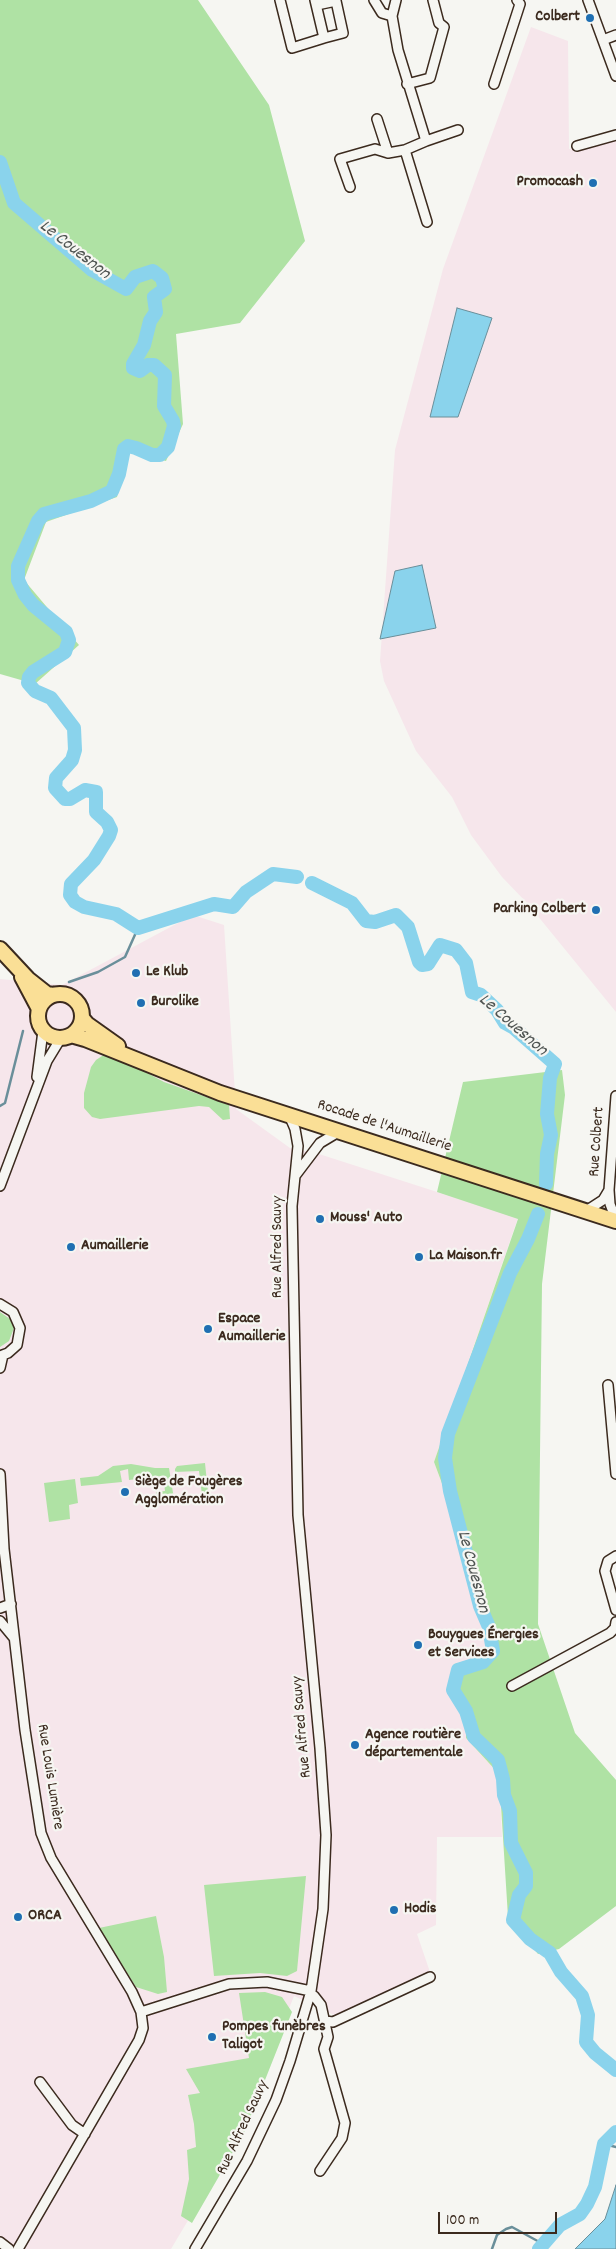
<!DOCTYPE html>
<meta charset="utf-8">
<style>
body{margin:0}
#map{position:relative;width:616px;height:2249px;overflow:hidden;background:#f6f6f2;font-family:Dekko,sans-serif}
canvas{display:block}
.scale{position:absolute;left:438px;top:2212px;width:119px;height:22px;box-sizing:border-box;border:2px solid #3b2a1e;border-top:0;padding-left:6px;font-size:15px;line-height:18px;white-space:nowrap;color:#3b2a1e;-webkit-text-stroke:4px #f6f6f2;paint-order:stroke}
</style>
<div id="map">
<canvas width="616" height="2249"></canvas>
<div class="scale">100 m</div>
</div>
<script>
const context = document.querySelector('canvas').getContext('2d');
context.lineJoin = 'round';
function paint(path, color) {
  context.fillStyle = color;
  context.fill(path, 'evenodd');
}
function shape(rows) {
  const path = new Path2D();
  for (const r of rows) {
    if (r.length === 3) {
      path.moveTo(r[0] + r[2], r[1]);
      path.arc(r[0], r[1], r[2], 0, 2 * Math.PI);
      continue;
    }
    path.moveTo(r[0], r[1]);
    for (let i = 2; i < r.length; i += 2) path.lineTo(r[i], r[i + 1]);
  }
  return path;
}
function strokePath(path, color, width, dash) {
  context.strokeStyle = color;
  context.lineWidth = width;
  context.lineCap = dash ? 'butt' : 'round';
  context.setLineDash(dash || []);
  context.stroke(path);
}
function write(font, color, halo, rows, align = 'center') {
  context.font = font + ' Dekko,sans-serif';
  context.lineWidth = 4.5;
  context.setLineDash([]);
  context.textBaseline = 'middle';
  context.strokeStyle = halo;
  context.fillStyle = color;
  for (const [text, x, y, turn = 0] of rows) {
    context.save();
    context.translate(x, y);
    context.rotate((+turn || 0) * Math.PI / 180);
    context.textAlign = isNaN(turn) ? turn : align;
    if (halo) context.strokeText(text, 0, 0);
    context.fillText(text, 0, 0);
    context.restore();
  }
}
paint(shape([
 [531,27,568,41,569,149,616,138,616,1012,528,904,502,877,471,835,452,797,416,751,384,681,380,661,395,450,443,269],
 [193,915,224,925,236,1109,290,1148,319,1154,518,1218,434,1462,489,1610,483,1625,492,1646,490,1657,454,1664,466,1711,466,1738,499,1774,502,1837,437,1837,436,1925,417,1934,431,1975,334,2015,294,1996,240,2133,171,2249,0,2249,0,979,62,985]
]), '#f6e6eb');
paint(shape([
 [0,0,198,0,269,105,305,241,240,323,176,334,183,424,166,461,128,452,117,497,46,522,24,580,79,645,35,684,0,674],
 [108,1052,164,1082,229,1105,230,1119,223,1120,209,1107,199,1106,100,1119,92,1117,84,1108,84,1093,91,1067,96,1060],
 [562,1070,565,1095,542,1284,538,1624,575,1733,616,1780,616,1906,559,1949,538,1954,508,1917,499,1774,466,1738,466,1711,449,1693,454,1664,490,1657,492,1646,483,1625,489,1610,434,1462,518,1219,437,1192,463,1082],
 [0,1312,10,1319,14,1328,9,1341,0,1347],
 [205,1463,209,1502,203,1503,199,1471,175,1472,175,1469,177,1466],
 [131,1464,155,1468,169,1468,174,1499,158,1500,156,1492,165,1491,163,1476,129,1480,128,1469,120,1471,122,1482,81,1486,80,1478,98,1476,113,1466],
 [75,1479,78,1503,69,1505,70,1519,49,1522,44,1483],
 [306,1876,297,1971,287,1976,260,1973,214,1976,204,1885],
 [156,1916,164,1957,167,1992,158,1994,136,1987,99,1928],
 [265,1992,282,1997,292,2012,244,2133,192,2223,181,2216,189,2179,187,2150,196,2147,194,2124,188,2095,200,2093,186,2069,249,2058,239,1993]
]), '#afe2a4');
const water = shape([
 [457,308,492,318,458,417,430,417,457,308],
 [422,565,436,628,380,639,395,571,422,565],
 [616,2185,616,2249,575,2249,605,2219,616,2185]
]);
paint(water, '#8ad3ec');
strokePath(water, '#6a8f9a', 1);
strokePath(shape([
 [69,982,98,972,125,957,138,928],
 [0,1106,5,1103,23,1031],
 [604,2144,616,2147],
 [492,2249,497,2235,506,2229,512,2227,543,2244]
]), '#6a8f9a', 2.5);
strokePath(shape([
 [0,162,14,203,92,270,126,289,135,277,153,271,162,278,165,289,154,297,156,312,150,321,144,345,133,364,133,368,140,371,148,365,154,365,165,375,164,406,173,421,174,426,168,447,160,455,152,455,136,448,128,446,124,449,119,474,112,491,91,501,44,514,38,521,18,566,18,580,25,595,33,605,66,632,69,640,65,652,33,672,29,677,28,683,35,691,51,698,74,728,75,750,72,760,56,778,55,788,65,799,70,799,85,790,96,792,96,812,107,822,111,830,109,836,94,860,71,884,70,895,75,902,84,907,116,914,138,928,214,904,233,907,246,892,273,874,297,877],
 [312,883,352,903,366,921,375,922,396,915,408,927,419,962,422,965,428,964,440,945,456,950,466,963,472,992,481,995,497,1010,505,1023,514,1028,555,1064,550,1078,547,1114,551,1135,547,1154,546,1184],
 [538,1214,528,1239,510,1273,448,1434,445,1458,450,1491,480,1606,489,1627,493,1651,483,1662,458,1670,453,1690,466,1711,474,1737,498,1760,503,1779,504,1795,510,1811,511,1843,526,1873,526,1886,519,1895,513,1920,530,1939,550,1953,561,1972,582,1996,588,2015,586,2042,595,2053,616,2070],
 [539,2249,560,2225,580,2214,587,2204,595,2187,604,2144,616,2132]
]), '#8ad3ec', 14);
const minor = shape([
 [280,0,292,48,324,38],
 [315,0,324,38,343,33,336,1,317,5],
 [374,0,382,13,392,16],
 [396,0,392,16,398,50,426,141,405,150,427,222],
 [588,0,616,76],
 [603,40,616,35],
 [407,84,430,78,444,27,439,23,433,0],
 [494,84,520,4,517,0],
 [377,119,388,153],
 [426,141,458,130],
 [577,146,616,135],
 [350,187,340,159,375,149,388,153,405,150],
 [37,1077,43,1031],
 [295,1176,320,1143,340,1131],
 [0,1186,47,1061,61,1038],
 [609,1190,616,1096],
 [586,1211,603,1200,609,1190,610,1204,616,1220],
 [0,1304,13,1312,20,1328,17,1345,8,1353,0,1356],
 [0,1368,3,1355],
 [608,1385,616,1474],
 [0,1474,4,1549,25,1730,41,1833,51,1858,132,1992,141,2012,143,2028,139,2040,18,2249],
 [616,1556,608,1561,605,1571,616,1610],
 [0,1608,11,1604],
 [0,1621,14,1638],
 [512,1686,610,1633,615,1628,616,1622],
 [310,1994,314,1996,321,2005,328,2037,324,2049,345,2123,342,2138,320,2171],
 [141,2012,229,1984,267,1982,311,1991],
 [325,2021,333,2022,430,1977],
 [40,2082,72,2125,85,2134],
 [0,2242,9,2249],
 [195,2249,247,2161,276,2100,290,2061,311,1991,323,1909,326,1835,320,1748,298,1515,292,1206,298,1146,295,1129,289,1115]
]);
const primary = shape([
 [0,949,28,979,47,994,53,995],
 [22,977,39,1009],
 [60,1016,22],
 [82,1018,87,1024,118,1046],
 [71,1035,85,1039,220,1093,616,1221]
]);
strokePath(minor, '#3b2a1e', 12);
strokePath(primary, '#3b2a1e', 18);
strokePath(minor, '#f6f6f2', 9);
strokePath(primary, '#fadf96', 14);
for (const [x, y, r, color] of [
 [590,18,5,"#1f6fb2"],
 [593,183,5,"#1f6fb2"],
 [596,910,5,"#1f6fb2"],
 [136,973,5,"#1f6fb2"],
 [141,1003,5,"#1f6fb2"],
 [320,1219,5,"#1f6fb2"],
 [71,1247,5,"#1f6fb2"],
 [419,1257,5,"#1f6fb2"],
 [208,1329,5,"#1f6fb2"],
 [125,1492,5,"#1f6fb2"],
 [418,1645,5,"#1f6fb2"],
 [355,1745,5,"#1f6fb2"],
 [394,1910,5,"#1f6fb2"],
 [18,1917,5,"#1f6fb2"],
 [212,2037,5,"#1f6fb2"]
]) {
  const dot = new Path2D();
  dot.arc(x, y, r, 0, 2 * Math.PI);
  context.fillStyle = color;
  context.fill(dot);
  strokePath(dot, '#f6f6f2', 2);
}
write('bold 16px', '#3b2a1e', '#f6f6f2', [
 ["Colbert",580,18,"right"],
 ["Promocash",583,183,"right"],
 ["Parking Colbert",586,910,"right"],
 ["Le Klub",146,973],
 ["Burolike",151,1003],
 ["Mouss' Auto",330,1219],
 ["Aumaillerie",81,1247],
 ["La Maison.fr",429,1257],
 ["Espace",218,1320],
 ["Aumaillerie",218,1338],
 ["Siège de Fougères",135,1483],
 ["Agglomération",135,1501],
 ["Bouygues Énergies",428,1636],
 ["et Services",428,1654],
 ["Agence routière",365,1736],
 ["départementale",365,1754],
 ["Hodis",404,1910],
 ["ORCA",28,1917],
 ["Pompes funèbres",222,2028],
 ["Taligot",222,2046]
], 'left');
write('16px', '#3b2a1e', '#f6f6f2', [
 ["Rocade de l'Aumaillerie",384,1127,18],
 ["Rue Colbert",598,1142,-86],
 ["Rue Alfred Sauvy",279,1247,-90],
 ["Rue Alfred Sauvy",303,1727,-95],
 ["Rue Louis Lumière",49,1777,81],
 ["Rue Alfred Sauvy",244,2128,-65]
]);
write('italic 18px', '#4f5452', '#f6f6f2', [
 ["Le Couesnon",74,251,38],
 ["Le Couesnon",512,1026,41],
 ["Le Couesnon",472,1572,75]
]);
</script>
